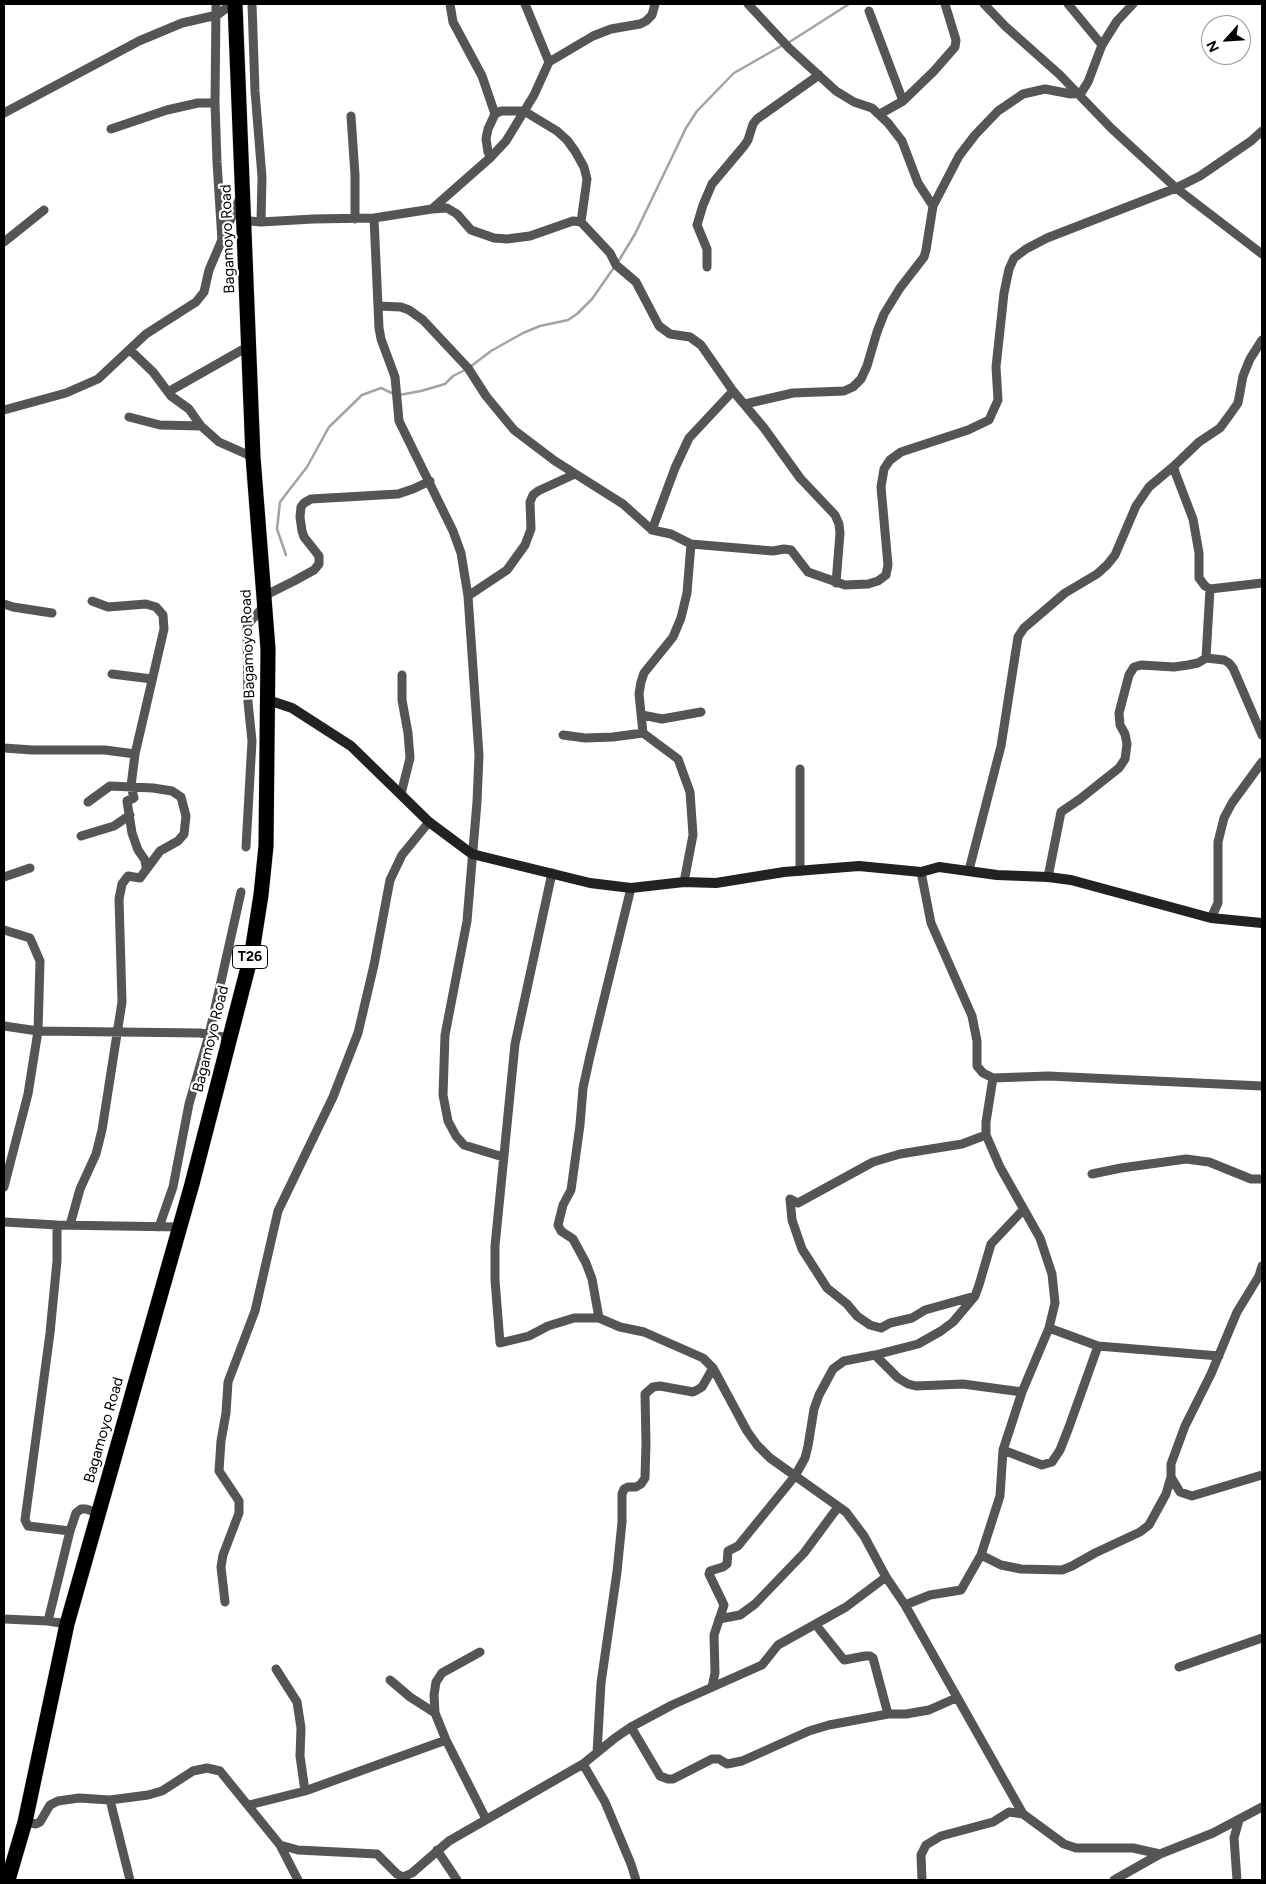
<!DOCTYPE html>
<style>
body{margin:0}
#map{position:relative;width:1266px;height:1884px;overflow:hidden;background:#fff;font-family:Figtree,sans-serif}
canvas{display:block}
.frame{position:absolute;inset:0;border:5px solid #000;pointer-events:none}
.north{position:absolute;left:1201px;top:15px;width:50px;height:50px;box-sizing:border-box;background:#fff;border:1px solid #999;border-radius:50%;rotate:244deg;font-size:14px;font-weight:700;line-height:20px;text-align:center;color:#000}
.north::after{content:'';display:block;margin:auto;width:18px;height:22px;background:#000;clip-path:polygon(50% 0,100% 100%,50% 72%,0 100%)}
</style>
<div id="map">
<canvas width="1266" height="1884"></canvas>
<div class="frame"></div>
<div class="north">N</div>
</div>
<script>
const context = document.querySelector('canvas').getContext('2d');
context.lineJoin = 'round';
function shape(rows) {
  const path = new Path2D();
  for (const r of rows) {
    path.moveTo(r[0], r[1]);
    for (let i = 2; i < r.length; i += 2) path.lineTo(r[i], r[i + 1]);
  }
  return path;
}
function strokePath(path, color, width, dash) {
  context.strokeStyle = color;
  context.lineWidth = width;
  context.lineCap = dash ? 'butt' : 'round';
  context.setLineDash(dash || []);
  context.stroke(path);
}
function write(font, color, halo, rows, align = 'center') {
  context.font = font + ' Figtree,sans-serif';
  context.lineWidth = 4.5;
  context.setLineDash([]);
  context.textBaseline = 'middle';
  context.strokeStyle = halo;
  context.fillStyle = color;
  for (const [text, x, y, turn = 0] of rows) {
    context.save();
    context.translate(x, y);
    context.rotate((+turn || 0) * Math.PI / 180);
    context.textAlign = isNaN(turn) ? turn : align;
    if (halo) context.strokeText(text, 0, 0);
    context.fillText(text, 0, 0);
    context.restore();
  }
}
strokePath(shape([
 [788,43,849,4],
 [618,262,635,234,686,128,697,111,734,73,783,45],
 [470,367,491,351,523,333,540,326,568,320,577,314,592,299,615,266],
 [399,395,421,391,445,384,453,376,465,370],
 [286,555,277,529,280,502,307,467,329,427,362,395,381,388,394,394]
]), '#a3a3a3', 2.5);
const highway = shape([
 [8,1880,25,1822,67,1624,192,1184,252,952,261,895,266,846,268,649,253,457,235,4]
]);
strokePath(highway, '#dbdbdb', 16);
strokePath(shape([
 [216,4,215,103,217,162,222,241],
 [252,4,255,91,262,177,261,222],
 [450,4,453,22,482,76,495,114],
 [525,4,549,62],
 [748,4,789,48,836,91,854,102,872,108,888,123,902,141,918,183,933,206],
 [984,4,1005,26,1060,75,1111,128,1176,188,1262,254],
 [1068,4,1102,45],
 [869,11,903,101],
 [4,113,139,41,182,23,217,15,232,4],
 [880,114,903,101,934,71,955,47,956,40,945,4],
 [351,116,355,175,355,219],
 [111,129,167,110,198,103,215,103],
 [491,157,488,152,486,139,488,129,495,114,501,111,524,111,557,131,567,140,575,151,584,167,587,179,581,222],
 [432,209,491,157,506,141,534,95,549,62,593,36,611,29,640,24,646,21,652,15,655,4],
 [244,217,250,221,261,222,313,219,374,218,432,209,447,208,457,214,471,230,494,238,507,239,530,236,573,221,581,222,610,253,616,265,636,282,659,326,670,334,690,337,701,345,733,391,764,428,800,478,835,515,839,524,840,533,836,583],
 [374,218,379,328,381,339,395,377,399,421,453,531,461,553,468,596,479,755,477,802,467,921,445,1035,443,1095,448,1121,456,1136,464,1145,503,1157],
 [4,242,44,210],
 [707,267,707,249,697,225,703,205,712,184,744,146,748,140,753,124,757,119,819,75],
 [378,306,401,307,409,310,423,320,468,368,486,396,514,430,555,461,623,504,652,530,671,534,691,544,773,551,784,549,791,550,808,572,845,585,868,584,878,581,886,575,888,565,881,487,884,469,890,460,901,452,968,430,989,420,998,400,996,367,1004,293,1009,269,1014,258,1026,249,1047,238,1176,188,1200,176,1251,141,1262,131],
 [1262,340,1250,359,1243,376,1238,403,1231,413,1220,428,1199,442,1174,466,1175,472,1193,519,1199,553,1199,578,1205,586,1210,589,1262,583],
 [130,350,153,372,171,396,189,409,201,426,219,442,253,457],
 [168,392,249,346],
 [745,404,793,393,844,391,853,387,861,379,867,366,877,332,884,314,900,288,924,257,926,250,933,206,959,156,975,135,998,111,1023,94,1045,89,1071,94,1081,93,1088,82,1102,45,1117,21,1133,4],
 [4,410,66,393,98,379,146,334,196,302,204,292,209,270,239,200],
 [129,417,160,425,201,426],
 [652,530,675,468,689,438,733,391],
 [264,596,294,581,314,570,319,564,319,556,304,537,302,531,300,517,301,507,304,503,311,499,398,494,413,489,430,481],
 [468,596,507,570,525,545,531,529,530,502,533,495,538,491,575,474],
 [92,601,108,607,146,604,156,607,163,615,164,629,135,754,131,786,134,798,127,801,132,833,138,850,145,860,146,867],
 [4,604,13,607,52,613],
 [1206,658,1224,660,1229,663,1233,668,1262,735],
 [112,674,152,679],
 [642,715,662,719,701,712],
 [643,733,639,694,641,682,644,673,673,637,681,618,687,593,691,544],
 [563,735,585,738,613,737,643,733,678,759,690,792,693,835,684,882],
 [4,748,32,750,105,750,135,754],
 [401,794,410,758,408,733,402,700,402,675],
 [81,836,114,826,130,815],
 [246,847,252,741,248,702,247,628,248,624,265,605],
 [969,870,1001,746,1018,637,1024,628,1065,593,1097,574,1107,565,1115,555,1136,506,1149,487,1174,466],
 [800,871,800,769],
 [921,872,931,923,972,1016,977,1041,977,1066,983,1073,993,1078,1048,1076,1262,1086],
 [552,873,515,1044,495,1246,495,1280,500,1343,529,1336,548,1326,574,1318,599,1318,620,1327,644,1332,703,1358,713,1368,747,1431,757,1445,770,1458,846,1512,864,1536,886,1577,905,1605,1023,1814,1064,1844,1076,1848,1133,1848,1160,1854],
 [4,877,30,868],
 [1048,877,1061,812,1080,799,1119,768,1125,759,1127,744,1125,734,1120,725,1119,713,1129,675,1134,667,1141,665,1174,667,1188,665,1198,663,1206,658,1210,589],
 [1211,918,1218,903,1218,842,1224,818,1232,803,1262,762],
 [4,930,30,938,40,961,38,1031,28,1094,4,1187],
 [4,1026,38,1031,200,1033,229,1038],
 [1092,1174,1121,1168,1186,1159,1209,1162,1251,1179,1262,1179],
 [4,1222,57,1225,180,1227],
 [57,1225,57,1261,50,1333,25,1520,28,1526,70,1531,76,1513,81,1509,86,1509,98,1513],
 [70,1225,80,1189,96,1154,102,1130,122,1002,119,899,122,884,128,876,140,878,160,851,178,841,184,834,186,816,181,797,172,791,153,788,110,786,88,802],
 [159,1227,173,1187,189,1104,209,1035,241,892],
 [1262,1266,1259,1276,1237,1312,1211,1374,1185,1426,1171,1464,1171,1477,1180,1492,1192,1496,1262,1475],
 [975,1296,925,1310,912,1318,890,1323,881,1328,870,1325,857,1316,847,1304,827,1288,802,1249,792,1220,790,1199,798,1203,873,1162,900,1154,962,1144,986,1135],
 [599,1318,592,1279,586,1263,573,1239,561,1231,558,1225,563,1205,571,1190,580,1125,583,1088,590,1056,631,888],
 [1049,1328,1098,1346,1219,1356],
 [875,1355,898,1378,908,1384,916,1386,963,1384,1022,1392],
 [1003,1450,1042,1465,1052,1462,1060,1450,1069,1427,1098,1346],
 [981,1555,1001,1565,1021,1569,1062,1570,1072,1566,1095,1553,1140,1532,1149,1525,1166,1494,1171,1477],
 [225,1602,221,1567,223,1555,239,1513,239,1501,219,1471,221,1441,226,1413,228,1382,255,1311,278,1211,333,1097,358,1033,374,965,390,880,402,855,429,822],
 [905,1605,930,1595,961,1590,981,1555,1000,1496,1003,1450,1022,1392,1049,1328,1055,1303,1052,1274,1040,1238,1000,1167,986,1135,986,1122,993,1078],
 [4,1619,48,1621,67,1624],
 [719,1619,740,1615,755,1604,804,1553,838,1507],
 [48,1621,70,1531],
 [816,1625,844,1660,865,1656,870,1656,873,1658,888,1714],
 [1179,1667,1262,1638],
 [276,1669,297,1702,301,1728,300,1756,305,1791],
 [390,1680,410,1697,435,1713,446,1740,486,1819],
 [712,1687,715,1673,714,1635,724,1605,709,1574,710,1571,723,1567,727,1564,728,1551,738,1546,795,1476,805,1458,808,1446,814,1409,819,1395,833,1369,844,1361,875,1355,918,1344,941,1331,953,1322,975,1296,979,1285,991,1244,1023,1210],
 [435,1713,434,1695,436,1682,442,1673,480,1652],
 [631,1727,660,1776,668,1779,673,1779,712,1759,719,1759,727,1764,742,1761,809,1731,829,1725,888,1714,906,1714,929,1710,956,1698],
 [597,1753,601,1683,617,1572,622,1522,622,1494,624,1489,628,1487,636,1487,641,1484,645,1478,646,1443,645,1394,653,1387,660,1386,693,1392,697,1390,702,1387,713,1368],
 [583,1764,605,1802,631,1864,636,1880],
 [110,1800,130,1880],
 [249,1805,305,1791,446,1740],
 [25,1822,36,1824,40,1822,50,1805,58,1801,79,1798,110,1800,148,1795,162,1791,193,1771,207,1768,220,1771,280,1845,298,1850,377,1854,397,1874,403,1877,412,1873,449,1841,583,1764,615,1738,631,1727,672,1705,762,1665,778,1645,846,1607,886,1577],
 [280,1845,298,1880],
 [437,1850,457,1880],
 [922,1880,921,1855,926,1845,941,1836,993,1822,1009,1812,1023,1814],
 [1114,1880,1160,1854,1213,1833,1262,1807],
 [1237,1880,1234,1838,1239,1820]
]), '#555', 9);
strokePath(shape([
 [268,700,292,708,351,746,429,822,472,854,590,883,631,888,684,882,716,883,784,872,859,866,921,872,939,867,997,875,1048,877,1071,880,1211,918,1262,923]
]), '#222', 10);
strokePath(highway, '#000', 15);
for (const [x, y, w] of [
 [250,957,35]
]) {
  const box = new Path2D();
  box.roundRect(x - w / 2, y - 11.5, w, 23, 4);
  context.fillStyle = '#fff';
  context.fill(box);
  strokePath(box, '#000', 1);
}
write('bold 14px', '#000', null, [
 ["T26",250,957]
]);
write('15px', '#000', '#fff', [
 ["Bagamoyo Road",228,239,-92],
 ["Bagamoyo Road",248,644,-92],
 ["Bagamoyo Road",211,1039,-76],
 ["Bagamoyo Road",104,1430,-74]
]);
</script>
